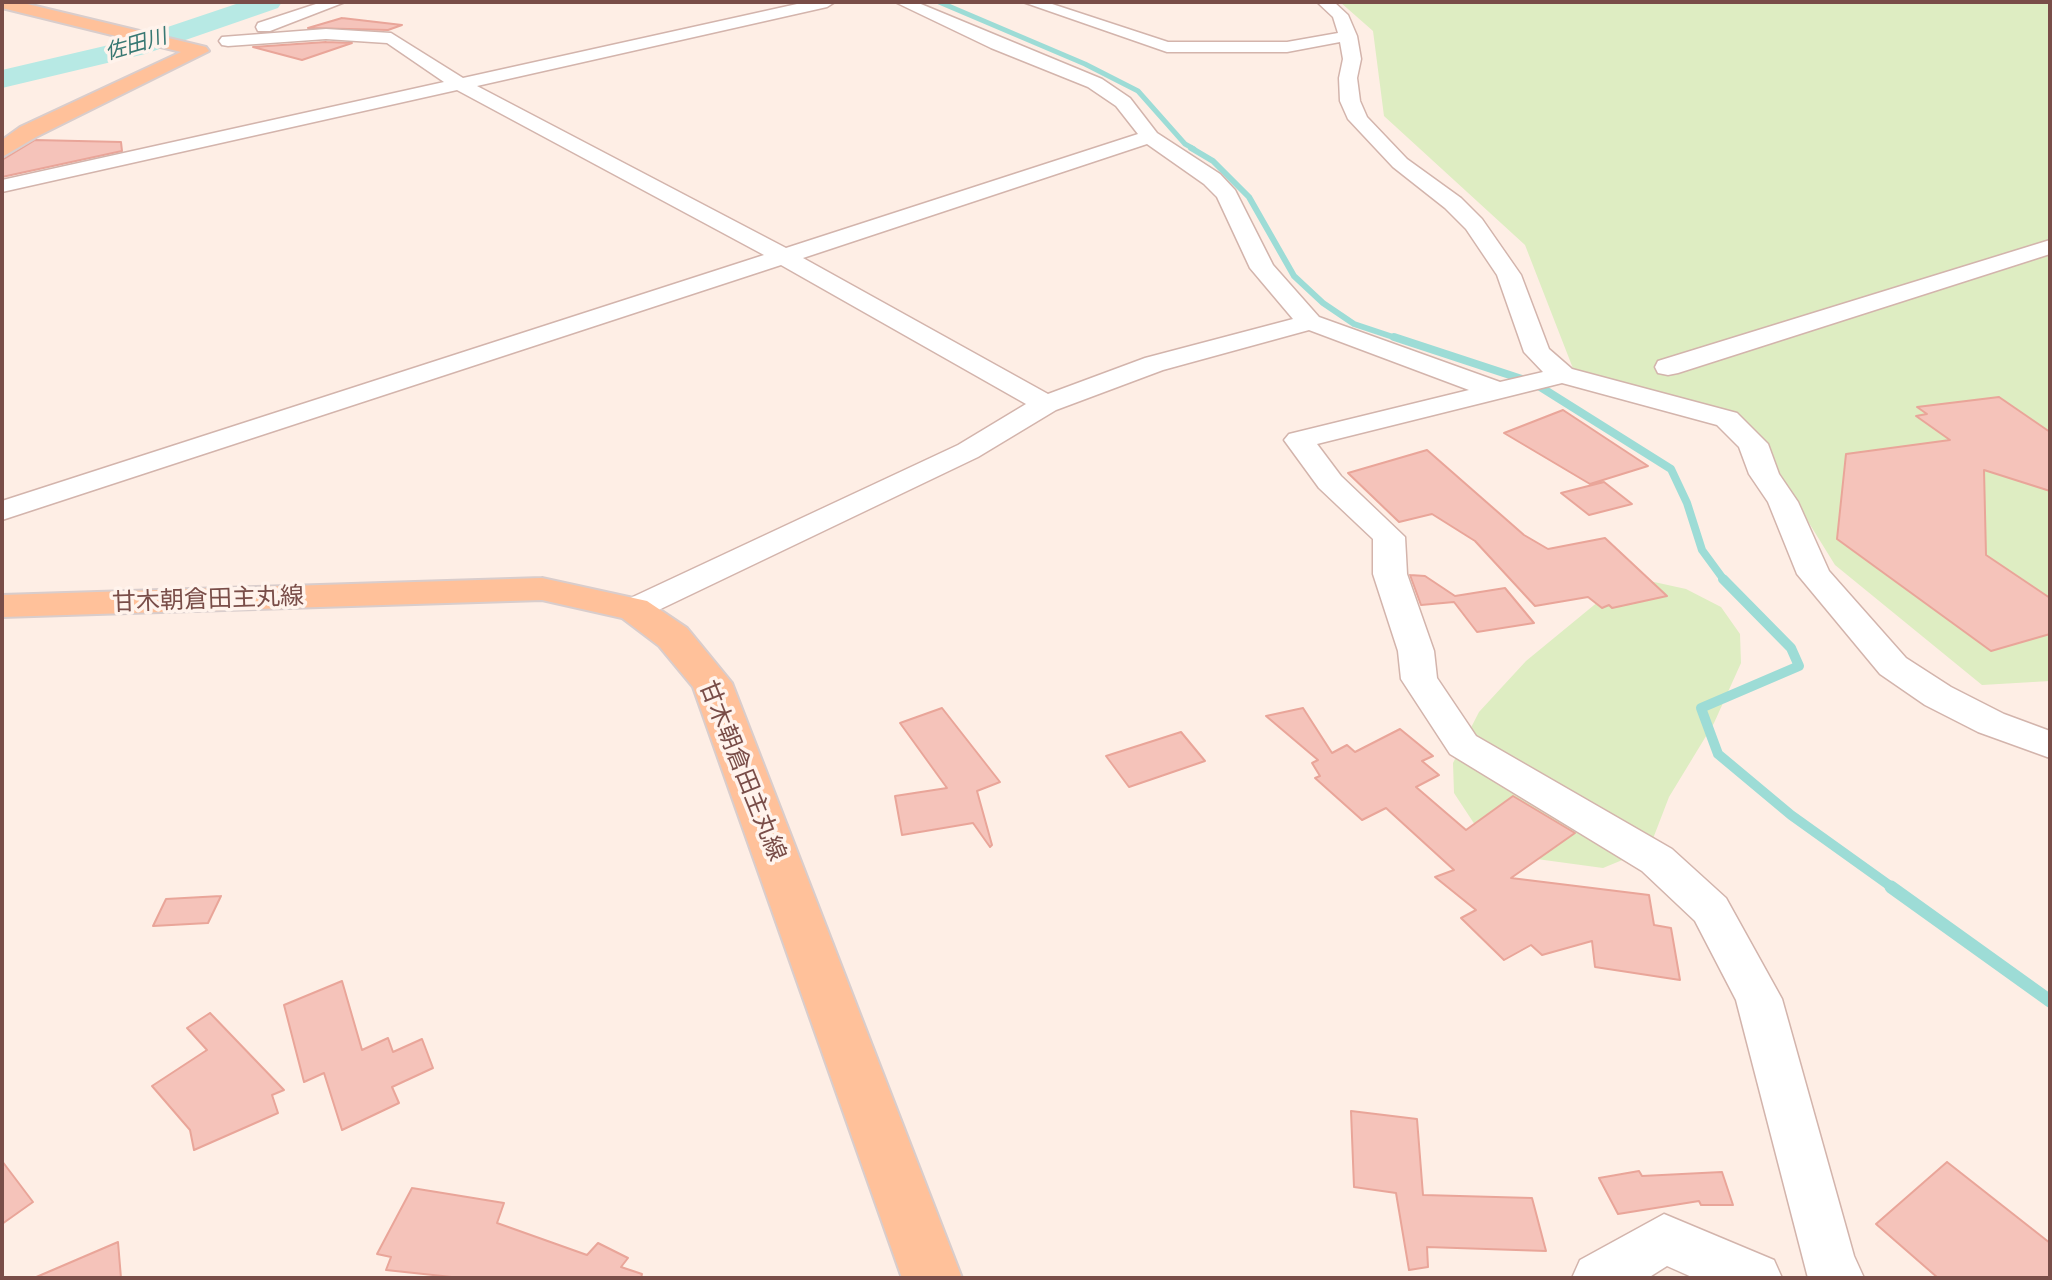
<!DOCTYPE html>
<meta charset="utf-8">
<style>
body{margin:0}
#map{position:relative;width:2052px;height:1280px;overflow:hidden;background:#feeee5;font-family:"IBM Plex Sans",sans-serif}
canvas{display:block}
.frame{position:absolute;inset:0;border:4px solid #794d48;pointer-events:none}
</style>
<div id="map">
<canvas width="2052" height="1280"></canvas>
<div class="frame"></div>
</div>
<script>
const context = document.querySelector('canvas').getContext('2d');
context.lineJoin = 'round';
function paint(path, color) {
  context.fillStyle = color;
  context.fill(path, 'evenodd');
}
function shape(rows) {
  const path = new Path2D();
  for (const r of rows) {
    path.moveTo(r[0], r[1]);
    for (let i = 2; i < r.length; i += 2) path.lineTo(r[i], r[i + 1]);
  }
  return path;
}
function strokePath(path, color, width, dash) {
  context.strokeStyle = color;
  context.lineWidth = width;
  context.lineCap = dash ? 'butt' : 'round';
  context.setLineDash(dash || []);
  context.stroke(path);
}
function write(font, color, halo, rows, align = 'center') {
  context.font = font + ' "IBM Plex Sans","Noto Sans JP",sans-serif';
  context.lineWidth = 7;
  context.setLineDash([]);
  context.textBaseline = 'middle';
  context.strokeStyle = halo;
  context.fillStyle = color;
  for (const [text, x, y, turn = 0] of rows) {
    context.save();
    context.translate(x, y);
    context.rotate((+turn || 0) * Math.PI / 180);
    context.textAlign = isNaN(turn) ? turn : align;
    if (halo) context.strokeText(text, 0, 0);
    context.fillText(text, 0, 0);
    context.restore();
  }
}
paint(shape([
 [1340,2,2050,2,2050,681,1982,685,1835,565,1749,426,1574,371,1525,245,1384,116,1373,31],
 [1645,580,1686,589,1721,607,1740,634,1741,663,1714,723,1669,797,1649,849,1603,868,1522,857,1477,828,1454,793,1453,763,1479,712,1526,661,1599,601]
]), '#deedc2');
strokePath(shape([
 [939,2,1085,64,1138,91,1185,144,1194,149]
]), '#9ddcd6', 5);
strokePath(shape([
 [1191,148,1213,161,1249,197,1294,276,1323,303,1354,324,1399,339]
]), '#9ddcd6', 6);
strokePath(shape([
 [1394,337,1534,383,1671,469,1687,503,1702,550,1724,580]
]), '#9ddcd6', 8);
strokePath(shape([
 [1723,579,1791,648,1799,666,1701,708,1718,754,1791,815,1893,888]
]), '#9ddcd6', 10);
strokePath(shape([
 [1891,887,2050,1001]
]), '#9ddcd6', 13);
paint(shape([
 [242,2,282,2,278,8,145,54,2,88,2,70,126,41,242,2]
]), '#b7e9e4');
const building = shape([
 [342,18,402,25,388,30,308,28,342,18],
 [326,42,352,43,302,60,253,47,326,42],
 [35,140,121,142,122,151,2,177,2,160,35,140],
 [1999,397,2050,432,2050,491,1984,470,1986,555,2050,598,2050,634,1991,651,1837,539,1846,454,1950,440,1916,416,1927,414,1917,407,1999,397],
 [1563,410,1648,466,1590,484,1504,433,1563,410],
 [1427,450,1524,535,1548,549,1605,538,1667,596,1612,608,1609,605,1602,608,1588,597,1535,606,1475,541,1432,514,1399,522,1348,473,1427,450],
 [1604,482,1632,504,1589,515,1561,493,1604,482],
 [1410,575,1425,576,1455,596,1505,588,1534,623,1477,632,1454,602,1421,605,1410,575],
 [942,708,1000,782,977,791,992,845,990,847,973,823,902,835,895,796,947,788,900,723,942,708],
 [1303,708,1332,753,1347,745,1355,752,1400,729,1433,756,1422,761,1439,775,1416,787,1466,830,1513,796,1575,833,1511,878,1649,895,1654,925,1671,928,1680,980,1595,967,1592,941,1542,955,1531,945,1504,960,1461,918,1476,910,1435,877,1454,870,1386,808,1362,820,1315,778,1320,776,1312,763,1318,760,1266,716,1303,708],
 [1181,732,1205,761,1129,787,1106,756,1181,732],
 [221,896,208,923,153,926,166,899,221,896],
 [342,981,362,1050,388,1038,393,1052,422,1039,433,1068,392,1087,399,1103,342,1130,324,1073,304,1082,284,1005,342,981],
 [210,1013,284,1090,272,1095,278,1113,194,1150,190,1130,152,1086,207,1050,187,1028,210,1013],
 [1351,1111,1417,1119,1423,1195,1532,1198,1546,1251,1427,1247,1428,1267,1409,1270,1396,1193,1354,1187,1351,1111],
 [2,1161,33,1202,2,1224,2,1161],
 [1947,1162,2050,1243,2050,1278,1938,1278,1876,1224,1947,1162],
 [1639,1171,1642,1176,1722,1172,1733,1205,1701,1205,1699,1201,1618,1214,1599,1178,1639,1171],
 [412,1188,504,1203,497,1223,587,1255,598,1243,628,1258,621,1267,642,1274,641,1278,461,1278,386,1270,391,1257,377,1254,412,1188],
 [118,1242,121,1278,34,1278,118,1242]
]);
paint(building, '#f5c3ba');
strokePath(building, '#e9a599', 2);
const minor = shape([
 [322,2,345,2,270,31,258,31,256,27,258,23,322,2],
 [806,2,835,2,827,7,477,86,786,248,1138,134,1116,106,1088,87,991,48,895,2,916,2,1102,79,1130,98,1157,133,1220,174,1235,190,1273,265,1319,317,1500,382,1543,372,1524,352,1497,275,1466,229,1445,208,1393,167,1348,119,1340,101,1339,78,1343,59,1340,42,1287,52,1167,52,1023,2,1046,2,1168,42,1287,42,1338,33,1333,17,1317,2,1334,2,1348,15,1357,36,1361,59,1357,78,1360,101,1367,117,1407,159,1461,198,1482,219,1521,275,1549,349,1572,369,1737,413,1768,444,1779,474,1798,502,1829,571,1906,658,1951,687,2004,714,2050,731,2050,758,1978,732,1925,705,1880,674,1797,574,1768,502,1749,474,1739,447,1717,425,1562,383,1317,444,1341,476,1405,537,1407,574,1434,651,1437,678,1476,736,1672,849,1726,898,1782,999,1854,1256,1864,1278,1808,1278,1736,1000,1695,921,1642,871,1450,754,1401,679,1398,651,1373,574,1373,539,1319,488,1284,440,1289,434,1469,390,1309,330,1163,370,1056,410,978,457,646,616,634,619,622,616,617,609,622,602,958,445,1026,404,781,265,2,520,2,501,764,255,457,90,2,192,2,180,444,82,387,43,326,39,228,46,222,45,219,41,222,37,326,29,391,33,463,78,806,2],
 [1147,144,1204,184,1217,197,1250,268,1293,319,1145,358,1048,394,803,258,1147,144],
 [2050,240,2050,254,1678,373,1668,375,1658,373,1655,367,1658,361,2050,240],
 [1664,1214,1774,1260,1782,1278,1694,1278,1667,1266,1648,1278,1572,1278,1580,1260,1664,1214]
]);
const major = shape([
 [2,2,19,2,206,47,209,51,36,137,2,157,2,140,20,127,181,52,2,8,2,2],
 [542,578,647,601,687,628,732,683,962,1278,902,1278,693,687,659,646,622,618,542,600,2,617,2,595,542,578]
]);
strokePath(minor, '#d3b4ac', 3);
strokePath(major, '#d9cdcc', 4);
paint(minor, '#fff');
paint(major, '#ffc19a');
write('italic 21px', '#387873', '#fff3ec', [
 ["佐田川",136,45,-16]
]);
write('24px', '#794d48', '#fff3ec', [
 ["甘木朝倉田主丸線",208,600,-2],
 ["甘木朝倉田主丸線",742,771,68]
]);
</script>
